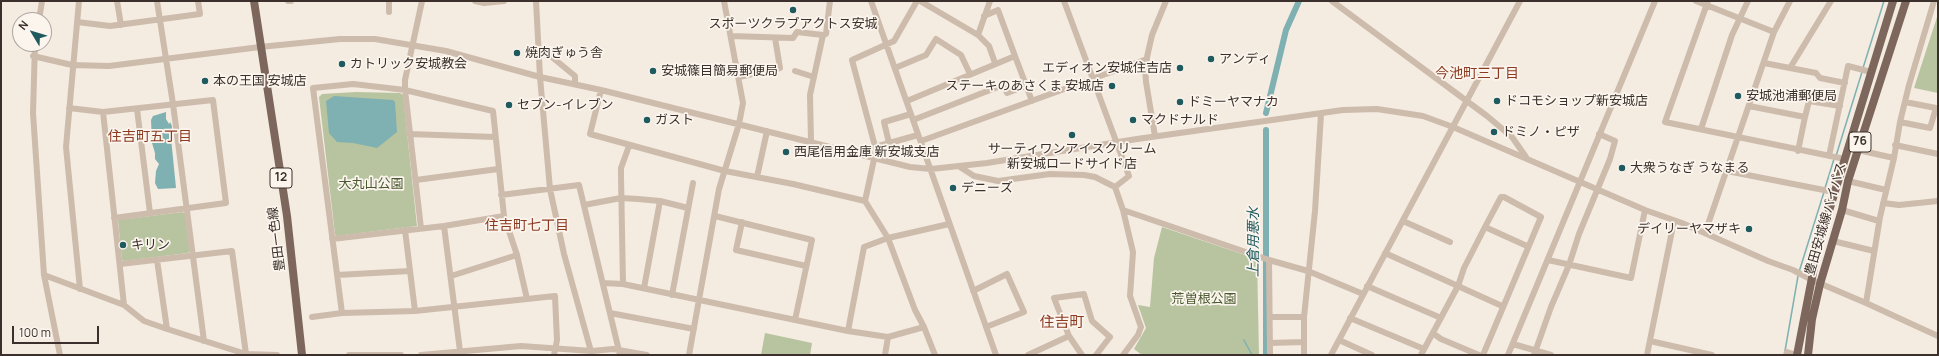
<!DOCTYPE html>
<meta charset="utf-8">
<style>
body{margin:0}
#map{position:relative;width:1939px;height:356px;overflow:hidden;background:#f4ebe1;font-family:Manrope,sans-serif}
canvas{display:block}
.frame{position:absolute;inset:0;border:2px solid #3b302b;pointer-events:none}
.north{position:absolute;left:12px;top:12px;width:40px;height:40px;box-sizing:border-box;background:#fbf5ee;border:1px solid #aea6a0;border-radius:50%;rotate:308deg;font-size:11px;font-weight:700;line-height:16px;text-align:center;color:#3b302b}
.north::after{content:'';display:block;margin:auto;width:14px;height:18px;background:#1f5a5e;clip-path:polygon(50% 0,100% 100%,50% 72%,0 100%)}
.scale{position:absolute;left:12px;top:326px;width:87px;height:18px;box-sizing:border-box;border:2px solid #3b302b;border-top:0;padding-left:5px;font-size:12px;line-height:14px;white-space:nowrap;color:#3b302b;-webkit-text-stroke:3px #fbf5ee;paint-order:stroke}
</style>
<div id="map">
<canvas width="1939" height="356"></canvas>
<div class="frame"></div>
<div class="north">N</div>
<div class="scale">100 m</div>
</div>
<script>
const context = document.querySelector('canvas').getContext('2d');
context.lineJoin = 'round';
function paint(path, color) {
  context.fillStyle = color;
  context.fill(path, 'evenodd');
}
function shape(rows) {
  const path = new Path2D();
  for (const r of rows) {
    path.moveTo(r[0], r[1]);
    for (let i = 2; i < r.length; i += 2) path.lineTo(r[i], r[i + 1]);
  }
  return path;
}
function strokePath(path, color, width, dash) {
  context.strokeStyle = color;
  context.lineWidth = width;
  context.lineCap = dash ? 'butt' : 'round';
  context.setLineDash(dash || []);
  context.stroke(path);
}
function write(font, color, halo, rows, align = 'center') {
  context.font = font + ' Manrope,"Noto Sans JP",sans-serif';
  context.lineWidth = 3.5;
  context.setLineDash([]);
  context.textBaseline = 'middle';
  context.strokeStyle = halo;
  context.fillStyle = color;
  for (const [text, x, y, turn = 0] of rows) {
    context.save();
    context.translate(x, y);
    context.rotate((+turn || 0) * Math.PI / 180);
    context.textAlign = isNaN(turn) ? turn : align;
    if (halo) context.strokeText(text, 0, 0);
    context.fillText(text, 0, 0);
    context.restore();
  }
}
paint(shape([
 [1938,14,1938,93,1914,88],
 [356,92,400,93,403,95,417,226,336,236,335,234,319,97,322,94],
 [183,212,185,214,190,251,188,253,124,261,122,260,118,220],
 [1162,227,1257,259,1259,355,1142,355,1134,349,1146,328,1138,305,1150,307,1154,258],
 [765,333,812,343,810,355,761,355]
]), '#b8c4a0');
paint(shape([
 [334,96,393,100,395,102,397,132,377,148,353,143,337,142,329,133,326,101],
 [166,112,166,119,169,124,170,122,172,126,171,138,176,188,158,189,155,183,156,171,159,164,155,159,155,153,152,143,151,120,153,116]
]), '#7fb0b2');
strokePath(shape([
 [1863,68,1884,1],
 [1836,156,1862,72],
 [1825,188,1834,159],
 [1799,272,1824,192],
 [1244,340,1252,355],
 [1785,351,1798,276]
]), '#7fb0b2', 1.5);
strokePath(shape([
 [1266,113,1286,30,1299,1],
 [1266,355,1266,130]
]), '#7fb0b2', 6);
strokePath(shape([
 [79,1,66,147,80,289],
 [117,1,121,25],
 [157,1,173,104,204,341],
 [288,1,291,1],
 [389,1,389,12],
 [475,1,484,3,504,1],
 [536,1,540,77,550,189,564,254,592,355],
 [871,1,996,355],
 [917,1,894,41,852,60,876,150,865,201,888,238,915,310,924,327,935,355],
 [920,1,978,35,989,46,995,63],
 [1064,1,1129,176,1115,187],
 [1332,1,1487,116,1512,137,1526,157],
 [1696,1,1774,32],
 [1708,1,1665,122,1845,159],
 [984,16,998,10,1015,56],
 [39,20,42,1],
 [77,22,110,26,200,14,198,1],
 [823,35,826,34,830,1],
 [978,35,990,1],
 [731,36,793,38,797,32,823,35,810,95,811,142],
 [35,44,33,113,44,275,60,355],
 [539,50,547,53,575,76,575,84],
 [33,56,72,65,109,66,260,47,340,39,375,39,446,51,540,77,601,90,910,167,931,169,987,163,1137,139,1343,110,1377,109,1423,116,1453,127,1645,210,1682,223,1768,261,1793,270,1812,280,1866,303,1938,336],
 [1764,63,1816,73,1820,78,1845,83],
 [895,68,926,55,936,39,961,55,970,74],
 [1790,68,1831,1],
 [795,71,814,77],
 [739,77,780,68,775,38],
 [601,90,590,134,725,171,793,184,865,201],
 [907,101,1015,56,1032,101],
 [1749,106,1805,117,1798,151],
 [69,108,103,112,213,100,226,203,114,218],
 [137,109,150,213],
 [103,112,124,305],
 [1805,117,1809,101,1840,106],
 [913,120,1003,85,1007,93,1026,86],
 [1900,122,1930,128,1936,108,1905,102],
 [1701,129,1732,35,1748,1],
 [409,134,495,137],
 [1155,136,1146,82,1145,66,1152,35,1166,1],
 [921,141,1147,59],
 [889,143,884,122,911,114],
 [1895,145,1938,154],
 [875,147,918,135],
 [1858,150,1894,158],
 [1829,156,1848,66,1871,72],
 [960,167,974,176,998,181,1050,174,1084,175,1095,177,1115,187,1123,210,1133,252,1130,296,1141,327,1138,335,1123,355],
 [1727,171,1834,192],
 [757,177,767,131],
 [416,180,498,169],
 [1848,181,1886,190],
 [501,195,579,185,620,355],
 [1883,203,1899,205,1938,201],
 [584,205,621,198,638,199,660,201,688,208],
 [1123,210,1269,260,1308,271,1363,294],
 [1842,210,1879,221],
 [715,216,812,240,795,320],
 [1403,221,1450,242],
 [742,222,736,250,806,266],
 [444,226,460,351],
 [1485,227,1527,246],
 [421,228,405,90,405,80,422,1],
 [405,230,415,311],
 [1705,233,1774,32,1790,1],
 [332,239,444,226,504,216],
 [1833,241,1874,251],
 [1385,253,1502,306],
 [157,260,167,329],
 [1269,260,1270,355],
 [1548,260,1631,278,1645,210],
 [120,264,232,251,246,354],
 [44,275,124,305,144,321,167,329,246,354,277,355],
 [337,275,410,271],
 [451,276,517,255],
 [603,283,623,284,848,331,888,337,924,327],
 [623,284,621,176,621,168,629,146],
 [1367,286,1441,318],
 [644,288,660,201],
 [973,291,1007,274,1024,312,986,327],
 [672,295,693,183],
 [1866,303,1880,217,1894,158,1900,122,1909,85,1934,1],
 [342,313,313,88,353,84,405,90,493,111,504,216,517,255,527,299],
 [610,313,694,329],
 [312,317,342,313,415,311,555,296,557,340,554,355],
 [1270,317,1304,317],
 [1350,318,1424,349],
 [848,331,864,247,888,238,949,224],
 [1434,334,1441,339,1479,355],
 [1339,340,1372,355],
 [1650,341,1712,355],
 [1270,343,1303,342],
 [1513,344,1551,355],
 [349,355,401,355],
 [421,355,521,346,592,351,613,349,647,355],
 [689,355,719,189,739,124,743,103,724,1],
 [885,355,888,337],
 [1028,355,1069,336],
 [1082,355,1069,336,1054,298,1084,294,1092,321,1110,337,1096,355],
 [1304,355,1304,317,1315,211,1321,114],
 [1331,355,1520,1],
 [1421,355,1458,286,1464,268,1485,227,1501,197,1504,197,1541,217,1483,355],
 [1508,355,1655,1],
 [1534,355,1551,307,1569,265,1579,234,1610,159,1615,141,1599,134],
 [1647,355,1674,221],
 [1786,355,1787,352,1796,355]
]), '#cdbbac', 6);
strokePath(shape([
 [254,1,287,216,302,355],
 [1797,355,1818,247,1893,1],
 [1808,355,1812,319,1820,284,1842,210,1848,181,1906,1]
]), '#7d675c', 8);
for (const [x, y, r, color] of [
 [793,10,4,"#1f5a5e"],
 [517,53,4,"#1f5a5e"],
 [1211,59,4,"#1f5a5e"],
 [342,64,4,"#1f5a5e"],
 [1180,68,4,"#1f5a5e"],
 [653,71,4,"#1f5a5e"],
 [205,81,4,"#1f5a5e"],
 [1112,86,4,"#1f5a5e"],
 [1738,96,4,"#1f5a5e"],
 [1497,101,4,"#1f5a5e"],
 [1180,102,4,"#1f5a5e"],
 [509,105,4,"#1f5a5e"],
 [647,120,4,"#1f5a5e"],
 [1133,120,4,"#1f5a5e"],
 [1494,132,4,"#1f5a5e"],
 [1072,135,4,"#1f5a5e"],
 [786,152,4,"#1f5a5e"],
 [1622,168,4,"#1f5a5e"],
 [953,188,4,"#1f5a5e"],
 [1749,229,4,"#1f5a5e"],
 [123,245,4,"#1f5a5e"]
]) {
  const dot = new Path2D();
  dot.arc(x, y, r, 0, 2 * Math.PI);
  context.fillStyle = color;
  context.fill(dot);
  strokePath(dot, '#fbf5ee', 1.5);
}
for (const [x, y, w] of [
 [1860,142,22],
 [281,178,22]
]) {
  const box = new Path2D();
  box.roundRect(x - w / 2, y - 10, w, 20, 3);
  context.fillStyle = '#fbf5ee';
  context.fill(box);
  strokePath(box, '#3b302b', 1);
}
write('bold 12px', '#3b302b', null, [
 ["76",1860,142],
 ["12",281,178]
]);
write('13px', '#3b302b', '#fbf5ee', [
 ["スポーツクラブアクトス安城",793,24,"center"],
 ["焼肉ぎゅう舎",525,53],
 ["アンディ",1219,59],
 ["カトリック安城教会",350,64],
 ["エディオン安城住吉店",1172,68,"right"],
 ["安城篠目簡易郵便局",661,71],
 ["本の王国 安城店",213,81],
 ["ステーキのあさくま 安城店",1104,86,"right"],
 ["安城池浦郵便局",1746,96],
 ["ドコモショップ新安城店",1505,101],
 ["ドミーヤマナカ",1188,102],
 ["セブン-イレブン",517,105],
 ["ガスト",655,120],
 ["マクドナルド",1141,120],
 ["ドミノ・ピザ",1502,132],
 ["サーティワンアイスクリーム",1072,149,"center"],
 ["新安城ロードサイド店",1072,164,"center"],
 ["西尾信用金庫 新安城支店",794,152],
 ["大衆うなぎ うなまる",1630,168],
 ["デニーズ",961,188],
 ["デイリーヤマザキ",1741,229,"right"],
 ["キリン",131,245]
], 'left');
write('13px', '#4a5a2e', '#fbf5ee', [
 ["大丸山公園",371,184],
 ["荒曽根公園",1204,299]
]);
write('13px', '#3b302b', '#fbf5ee', [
 ["豊田安城線バイパス",1826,219,-74],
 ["豊田一色線",277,239,-97]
]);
write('14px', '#8c3b22', '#fbf5ee', [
 ["今池町三丁目",1477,74],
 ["住吉町五丁目",150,137],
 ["住吉町七丁目",527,226]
]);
write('italic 14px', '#1f5a5e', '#fbf5ee', [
 ["上倉用悪水",1254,242,-90]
]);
write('15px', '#8c3b22', '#fbf5ee', [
 ["住吉町",1062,323]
]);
</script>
